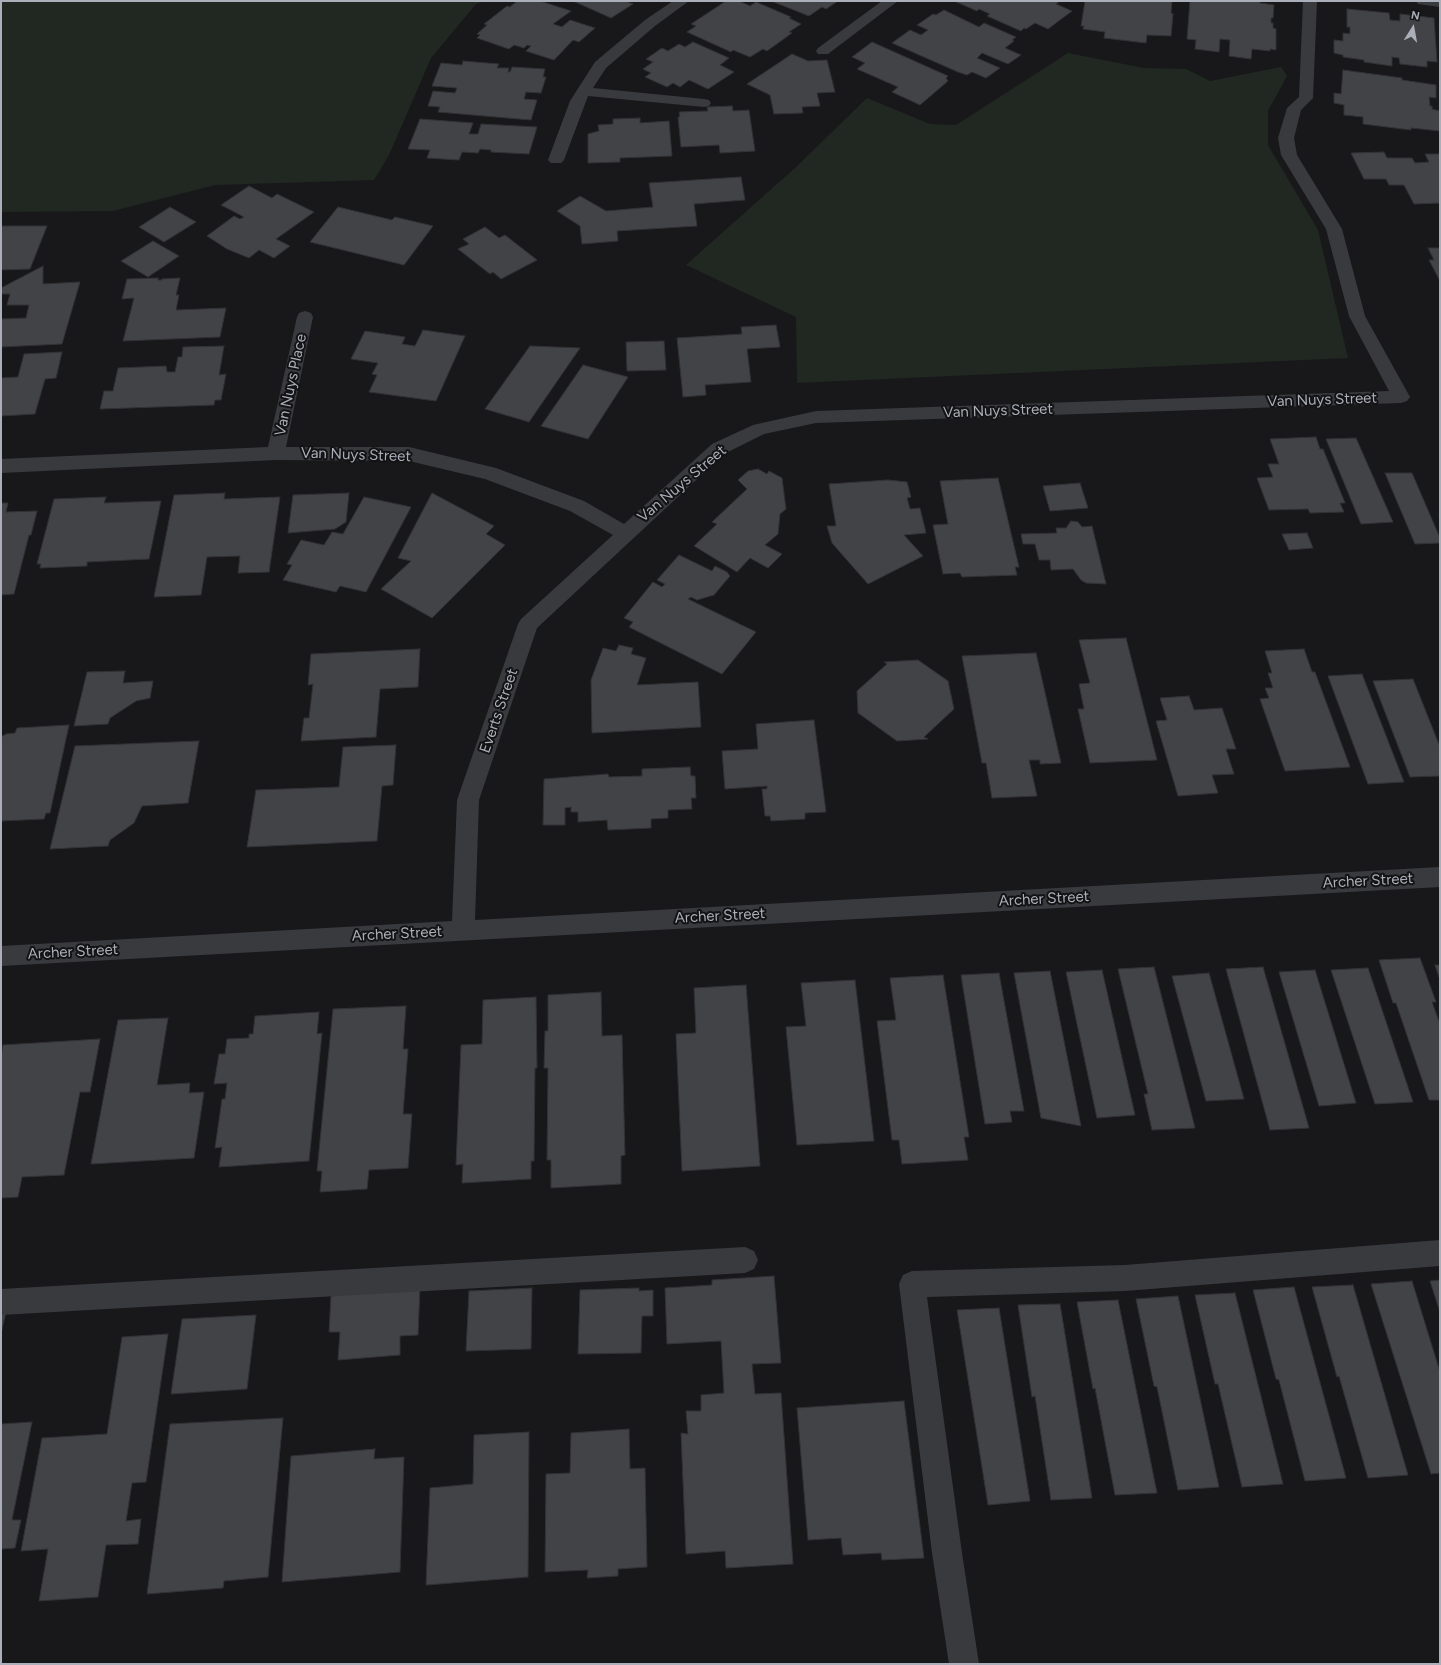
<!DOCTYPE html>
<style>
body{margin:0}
#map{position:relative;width:1441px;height:1665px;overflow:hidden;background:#18181a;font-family:Figtree,sans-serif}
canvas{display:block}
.frame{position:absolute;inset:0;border:2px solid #abafb9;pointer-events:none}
.north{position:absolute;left:1393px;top:8px;width:40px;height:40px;-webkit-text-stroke:3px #131315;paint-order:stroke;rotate:11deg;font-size:11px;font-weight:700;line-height:16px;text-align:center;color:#abafb9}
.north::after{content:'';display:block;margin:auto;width:14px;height:18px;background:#abafb9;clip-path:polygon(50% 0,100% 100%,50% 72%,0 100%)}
</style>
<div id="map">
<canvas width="1441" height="1665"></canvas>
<div class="frame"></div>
<div class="north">N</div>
</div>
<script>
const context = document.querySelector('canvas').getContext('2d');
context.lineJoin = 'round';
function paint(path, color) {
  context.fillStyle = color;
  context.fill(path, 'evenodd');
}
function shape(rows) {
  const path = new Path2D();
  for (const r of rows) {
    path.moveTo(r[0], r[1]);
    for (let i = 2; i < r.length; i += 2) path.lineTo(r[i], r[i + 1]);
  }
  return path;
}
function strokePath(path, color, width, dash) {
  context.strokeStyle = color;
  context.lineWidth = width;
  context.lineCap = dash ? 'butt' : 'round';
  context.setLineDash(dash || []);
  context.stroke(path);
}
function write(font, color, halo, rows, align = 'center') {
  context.font = font + ' Figtree,sans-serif';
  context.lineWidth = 4;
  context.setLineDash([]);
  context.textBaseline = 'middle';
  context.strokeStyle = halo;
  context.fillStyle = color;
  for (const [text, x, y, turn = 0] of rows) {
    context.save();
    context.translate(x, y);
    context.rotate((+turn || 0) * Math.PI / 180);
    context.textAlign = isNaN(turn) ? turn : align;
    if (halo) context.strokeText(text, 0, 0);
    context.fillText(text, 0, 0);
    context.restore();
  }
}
paint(shape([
 [1,1,485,1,476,4,431,58,389,155,374,180,215,185,113,211,1,212],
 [1068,53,1144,68,1186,69,1210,81,1281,67,1287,76,1268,111,1268,145,1318,230,1348,358,797,383,796,317,686,265,795,168,867,98,930,124,956,125]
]), '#202821');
const building = shape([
 [517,1,540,1,571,11,553,24,562,27,570,20,595,28,579,42,573,40,554,60,526,51,531,46,527,45,524,48,514,45,509,49,477,38,480,35,477,34,487,25,484,24,507,6,510,7,517,1],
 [573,1,625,1,633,4,611,18,573,1],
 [726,1,739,1,750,6,756,2,791,17,789,18,801,24,789,32,792,33,767,51,763,49,750,57,733,50,731,52,687,32,696,26,691,24,726,1],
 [771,1,838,1,826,9,822,7,809,16,771,1],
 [954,1,1060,1,1056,4,1072,11,1048,29,1035,23,1026,29,1024,28,1021,31,987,16,990,14,979,9,977,11,954,1],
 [1085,1,1172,1,1171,13,1173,14,1171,36,1147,35,1146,43,1104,38,1105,32,1083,29,1084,26,1081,26,1085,1],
 [1190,1,1260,1,1260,3,1274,5,1273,18,1271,18,1271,23,1273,23,1273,28,1276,29,1276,50,1270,49,1270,51,1252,49,1251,59,1229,56,1230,40,1220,39,1219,52,1195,49,1196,40,1187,39,1190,1],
 [1347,9,1389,13,1390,20,1400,21,1400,14,1434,18,1437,62,1427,61,1427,67,1400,64,1399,58,1392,57,1392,66,1364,62,1364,60,1343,57,1343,55,1334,53,1334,40,1343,41,1343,33,1350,34,1350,27,1347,27,1347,9],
 [944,10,979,27,984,23,1016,37,1012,40,1014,41,1005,48,1021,55,1008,64,982,53,977,58,1000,68,986,78,972,72,967,75,958,72,892,43,910,30,921,35,928,30,917,25,933,14,936,15,944,10],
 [693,42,729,58,720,65,734,72,708,89,689,80,680,87,673,83,667,87,645,77,651,73,643,69,653,62,646,59,662,48,668,51,679,44,685,47,693,42],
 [872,42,948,76,946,78,948,81,920,105,892,92,898,87,857,69,865,63,852,57,872,42],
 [792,54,808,61,827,60,835,92,817,93,820,106,802,107,803,113,774,114,770,95,747,84,792,54],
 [463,61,499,64,497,68,509,68,508,72,510,72,512,67,545,69,543,77,546,77,541,93,526,92,524,99,537,100,531,120,438,112,440,107,428,106,433,91,455,93,457,88,432,86,441,63,462,65,463,61],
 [1343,70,1402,78,1402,80,1436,85,1436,98,1429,97,1430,106,1432,106,1432,109,1440,111,1440,131,1411,128,1411,130,1363,124,1363,117,1344,115,1344,105,1334,103,1334,93,1341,94,1343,70],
 [732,106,733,111,749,110,755,151,720,153,719,145,681,147,678,117,680,117,679,112,708,111,707,107,732,106],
 [640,118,640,123,669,121,672,156,620,158,620,162,588,163,588,134,599,131,598,125,613,124,613,119,640,118],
 [420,119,473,123,469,134,478,134,481,124,537,127,529,154,491,152,491,150,480,149,478,153,462,152,459,160,427,158,430,150,408,149,420,119],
 [1384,152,1387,158,1412,158,1415,163,1429,162,1425,154,1440,154,1440,203,1414,204,1404,185,1389,185,1386,179,1364,179,1351,153,1384,152],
 [741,177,745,200,694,204,697,226,617,231,618,241,582,244,580,226,557,211,580,196,606,211,653,207,649,183,741,177],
 [249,186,272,198,277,194,314,212,276,239,290,246,274,258,259,250,249,258,227,249,207,236,234,216,240,219,244,217,221,205,249,186],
 [170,207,196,222,164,242,139,227,170,207],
 [338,207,392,220,395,217,433,226,404,265,310,242,338,207],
 [1,226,47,226,30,269,1,270,1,226],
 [485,227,499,238,505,235,537,260,501,279,493,272,490,274,458,249,469,244,463,239,485,227],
 [153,241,179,256,148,277,121,261,153,241],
 [1428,248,1440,248,1440,281,1429,260,1434,260,1428,248],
 [43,266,43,284,80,282,62,344,1,347,1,319,26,318,29,305,7,305,10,294,1,294,1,288,43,266],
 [158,278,158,280,162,280,162,279,180,278,176,295,179,295,176,310,226,308,220,337,123,341,134,298,122,299,127,279,158,278],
 [776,325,780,347,747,349,751,382,705,385,706,395,683,397,677,338,742,334,741,327,776,325],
 [423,330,465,336,436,401,369,392,377,375,372,374,378,363,351,359,365,331,405,337,402,344,415,346,423,330],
 [664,341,666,370,627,371,626,342,664,341],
 [224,346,219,375,226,374,221,400,215,400,214,405,100,409,104,391,113,391,118,368,166,366,167,372,175,372,178,357,182,357,183,347,224,346],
 [530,346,580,348,529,422,485,409,530,346],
 [62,352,56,378,45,379,35,414,1,416,1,378,18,377,24,354,62,352],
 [583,365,628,377,588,439,541,426,583,365],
 [1316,437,1320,449,1323,449,1345,503,1340,503,1344,512,1310,513,1308,509,1269,510,1257,478,1273,477,1268,464,1279,464,1270,439,1316,437],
 [1356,438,1393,522,1361,524,1326,439,1356,438],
 [758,469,767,474,769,471,782,478,786,509,780,514,778,534,765,545,782,554,768,568,750,558,737,572,694,546,717,524,712,522,747,489,738,480,748,471,758,469],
 [1385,473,1412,473,1440,538,1440,543,1415,544,1385,473],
 [998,478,1019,567,1015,567,1017,575,962,577,960,573,943,574,933,525,948,524,940,481,998,478],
 [888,480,907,482,911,497,907,498,910,509,920,508,926,533,904,535,923,556,868,584,832,543,827,526,836,526,829,484,888,480],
 [1080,483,1088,508,1050,511,1043,486,1080,483],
 [225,493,224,499,280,497,269,572,238,573,240,556,207,557,201,595,154,597,174,495,225,493],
 [349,493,346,522,335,529,288,533,293,495,349,493],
 [432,493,494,526,486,534,505,545,432,618,381,589,411,561,398,558,432,493],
 [106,497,104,503,161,501,149,559,87,562,87,566,40,568,41,564,37,564,54,499,106,497],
 [364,497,411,507,366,592,340,586,336,592,283,580,292,565,287,564,301,540,324,545,332,532,343,534,364,497],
 [1,503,8,503,6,512,37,511,31,535,29,535,14,594,1,595,1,503],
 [1071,521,1078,522,1082,527,1092,526,1106,584,1086,583,1081,580,1073,569,1051,570,1050,560,1039,560,1035,544,1023,544,1021,534,1057,533,1056,528,1066,528,1071,521],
 [1307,533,1313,548,1289,550,1282,534,1307,533],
 [679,555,712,571,715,566,727,572,730,576,714,595,697,600,691,597,688,599,756,632,722,674,629,627,633,622,624,618,653,582,662,587,665,584,657,580,679,555],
 [1126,638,1157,760,1090,763,1078,709,1084,709,1079,684,1090,683,1079,640,1126,638],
 [619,645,633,648,631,654,646,658,637,685,698,682,701,727,592,733,591,680,603,648,616,651,619,645],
 [420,649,418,687,380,689,376,737,301,741,304,718,309,718,313,684,308,685,311,654,420,649],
 [1304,649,1312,672,1315,672,1350,767,1285,771,1260,699,1269,698,1265,688,1273,688,1268,673,1272,673,1265,651,1304,649],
 [1036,653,1061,763,1040,764,1040,760,1029,760,1037,796,992,798,986,763,982,763,962,656,1036,653],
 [918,660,948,681,954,709,924,737,928,739,897,741,858,713,857,691,887,664,884,662,918,660],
 [125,671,123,683,153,681,150,698,136,701,110,718,108,724,74,726,87,672,125,671],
 [1362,674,1404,782,1368,784,1328,676,1362,674],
 [1413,679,1440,747,1440,776,1410,777,1373,681,1413,679],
 [1189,696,1194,710,1222,708,1236,749,1226,749,1234,774,1212,775,1218,793,1178,796,1156,721,1167,720,1160,698,1189,696],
 [814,720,826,812,805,813,805,819,771,821,770,816,765,816,762,789,767,789,767,786,725,789,722,751,758,749,756,724,814,720],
 [69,725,50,813,46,813,44,819,1,821,1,737,6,734,15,733,17,728,69,725],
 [199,741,188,803,142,806,134,823,110,840,108,846,50,849,75,746,199,741],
 [396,745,393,785,382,786,377,841,247,847,256,790,339,787,343,747,396,745],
 [690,767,691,776,695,776,696,798,691,798,692,809,668,810,668,818,651,819,651,828,608,830,607,820,578,822,578,812,571,812,571,807,565,808,565,825,543,825,544,779,608,774,609,777,642,776,642,769,690,767],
 [1420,958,1436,1002,1432,1002,1440,1024,1440,1100,1429,1100,1396,1003,1393,1003,1379,960,1420,958],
 [1435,965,1440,965,1440,980,1435,965],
 [1154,967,1195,1128,1152,1130,1144,1094,1148,1094,1118,969,1154,967],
 [1263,967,1309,1128,1270,1130,1226,969,1263,967],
 [1368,968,1413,1102,1375,1104,1331,970,1368,968],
 [1102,970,1135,1115,1097,1118,1066,972,1102,970],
 [1315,970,1356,1103,1319,1106,1279,972,1315,970],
 [1050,971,1081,1126,1041,1118,1014,973,1050,971],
 [999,973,1024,1111,1010,1111,1012,1122,985,1124,961,975,999,973],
 [1209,973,1244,1099,1206,1101,1172,976,1209,973],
 [943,975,969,1137,964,1137,968,1160,902,1164,899,1140,892,1140,877,1021,896,1020,890,978,943,975],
 [855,980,874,1141,797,1145,786,1027,806,1026,801,983,855,980],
 [746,985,760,1166,682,1171,676,1034,696,1033,694,988,746,985],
 [601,992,602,1036,622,1035,625,1155,621,1156,621,1184,551,1188,551,1160,547,1160,548,1068,544,1068,545,1031,548,1031,548,995,601,992],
 [536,997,537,1068,535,1068,534,1161,531,1161,531,1179,462,1183,463,1164,456,1165,461,1045,482,1044,483,1000,536,997],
 [406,1006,403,1049,408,1049,403,1114,412,1114,408,1168,369,1170,367,1189,320,1192,322,1171,317,1171,333,1009,406,1006],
 [319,1012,317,1034,322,1033,309,1161,219,1167,222,1147,215,1148,222,1099,225,1099,227,1083,214,1084,219,1054,225,1054,227,1039,249,1038,249,1034,253,1034,255,1016,319,1012],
 [168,1018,157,1085,190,1083,189,1093,204,1092,194,1158,91,1164,118,1020,168,1018],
 [100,1039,90,1092,80,1092,64,1175,22,1177,18,1197,1,1198,1,1056,3,1045,100,1039],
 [774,1276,781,1363,752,1364,755,1394,781,1393,793,1564,726,1568,725,1551,686,1554,681,1433,688,1434,686,1411,701,1411,701,1395,724,1393,721,1341,667,1344,665,1288,712,1285,712,1280,774,1276],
 [1440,1280,1440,1312,1430,1281,1440,1280],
 [1412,1281,1440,1372,1440,1473,1431,1474,1371,1284,1412,1281],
 [1353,1285,1408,1475,1368,1478,1339,1376,1337,1377,1312,1287,1353,1285],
 [420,1287,418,1335,400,1336,400,1355,338,1360,340,1332,329,1332,331,1296,420,1287],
 [1294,1287,1346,1478,1305,1481,1279,1380,1276,1379,1253,1290,1294,1287],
 [532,1288,531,1349,466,1351,469,1291,532,1288],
 [639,1288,639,1291,653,1290,653,1316,642,1316,641,1353,578,1354,580,1290,639,1288],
 [1235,1293,1283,1484,1242,1487,1218,1384,1215,1384,1195,1295,1235,1293],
 [1178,1296,1219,1487,1178,1490,1157,1387,1154,1386,1136,1299,1178,1296],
 [1118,1300,1157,1493,1115,1495,1095,1388,1093,1389,1077,1302,1118,1300],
 [1060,1304,1092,1498,1051,1500,1035,1396,1032,1397,1018,1305,1060,1304],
 [999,1308,1030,1501,988,1505,957,1310,999,1308],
 [1,1312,6,1312,1,1334,1,1312],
 [256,1315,247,1389,171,1394,182,1319,256,1315],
 [168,1334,146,1482,132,1483,126,1521,141,1519,138,1544,106,1545,98,1597,39,1601,48,1549,21,1551,42,1438,107,1434,122,1337,168,1334],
 [904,1401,924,1558,882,1560,881,1553,843,1555,841,1538,808,1540,797,1408,904,1401],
 [283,1418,268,1577,224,1581,223,1588,147,1594,170,1424,283,1418],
 [32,1422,12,1520,21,1520,15,1548,1,1549,1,1424,32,1422],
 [629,1429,630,1469,645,1468,647,1567,618,1569,618,1576,587,1578,588,1570,545,1572,546,1474,570,1473,571,1433,629,1429],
 [529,1432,528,1577,426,1585,430,1488,473,1484,474,1435,529,1432],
 [375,1449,374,1459,404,1457,400,1572,282,1582,291,1456,375,1449]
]);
paint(building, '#424347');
strokePath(building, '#323236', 1);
paint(shape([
 [673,1,689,1,655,26,606,68,593,88,704,99,709,100,711,103,709,106,704,107,588,96,564,160,561,163,551,163,548,160,570,101,595,62,645,20,673,1],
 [882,1,898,1,828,54,818,54,816,51,818,48,882,1],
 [1303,1,1317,1,1313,98,1301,110,1294,138,1297,155,1342,229,1365,316,1410,397,1407,401,1401,403,816,423,764,434,724,454,537,628,479,800,475,920,1440,867,1440,887,1,966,1,946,452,921,457,800,518,624,521,619,613,535,570,511,485,479,409,461,276,460,1,473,1,459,268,447,297,317,299,313,305,311,311,313,313,317,286,447,409,447,496,468,584,501,624,524,712,444,753,425,816,411,1389,391,1349,316,1326,229,1281,155,1278,138,1287,108,1299,97,1303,1],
 [1416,1,1440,1,1440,7,1418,4,1416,1],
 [1440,1240,1440,1266,1125,1291,927,1297,962,1553,979,1664,949,1664,932,1553,899,1284,903,1275,912,1271,1125,1265,1440,1240],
 [745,1247,754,1251,758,1260,754,1269,745,1273,1,1315,1,1289,745,1247]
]), '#393a3e');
write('15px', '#abafb9', '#131315', [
 ["Van Nuys Place",291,385,-78],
 ["Van Nuys Street",1322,400,-2],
 ["Van Nuys Street",998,411,-2],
 ["Van Nuys Street",356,455,2],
 ["Van Nuys Street",682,484,-40],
 ["Everts Street",499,711,-71],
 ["Archer Street",1368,881,-3],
 ["Archer Street",1044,899,-3],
 ["Archer Street",720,916,-3],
 ["Archer Street",397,934,-3],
 ["Archer Street",73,952,-3]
]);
</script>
